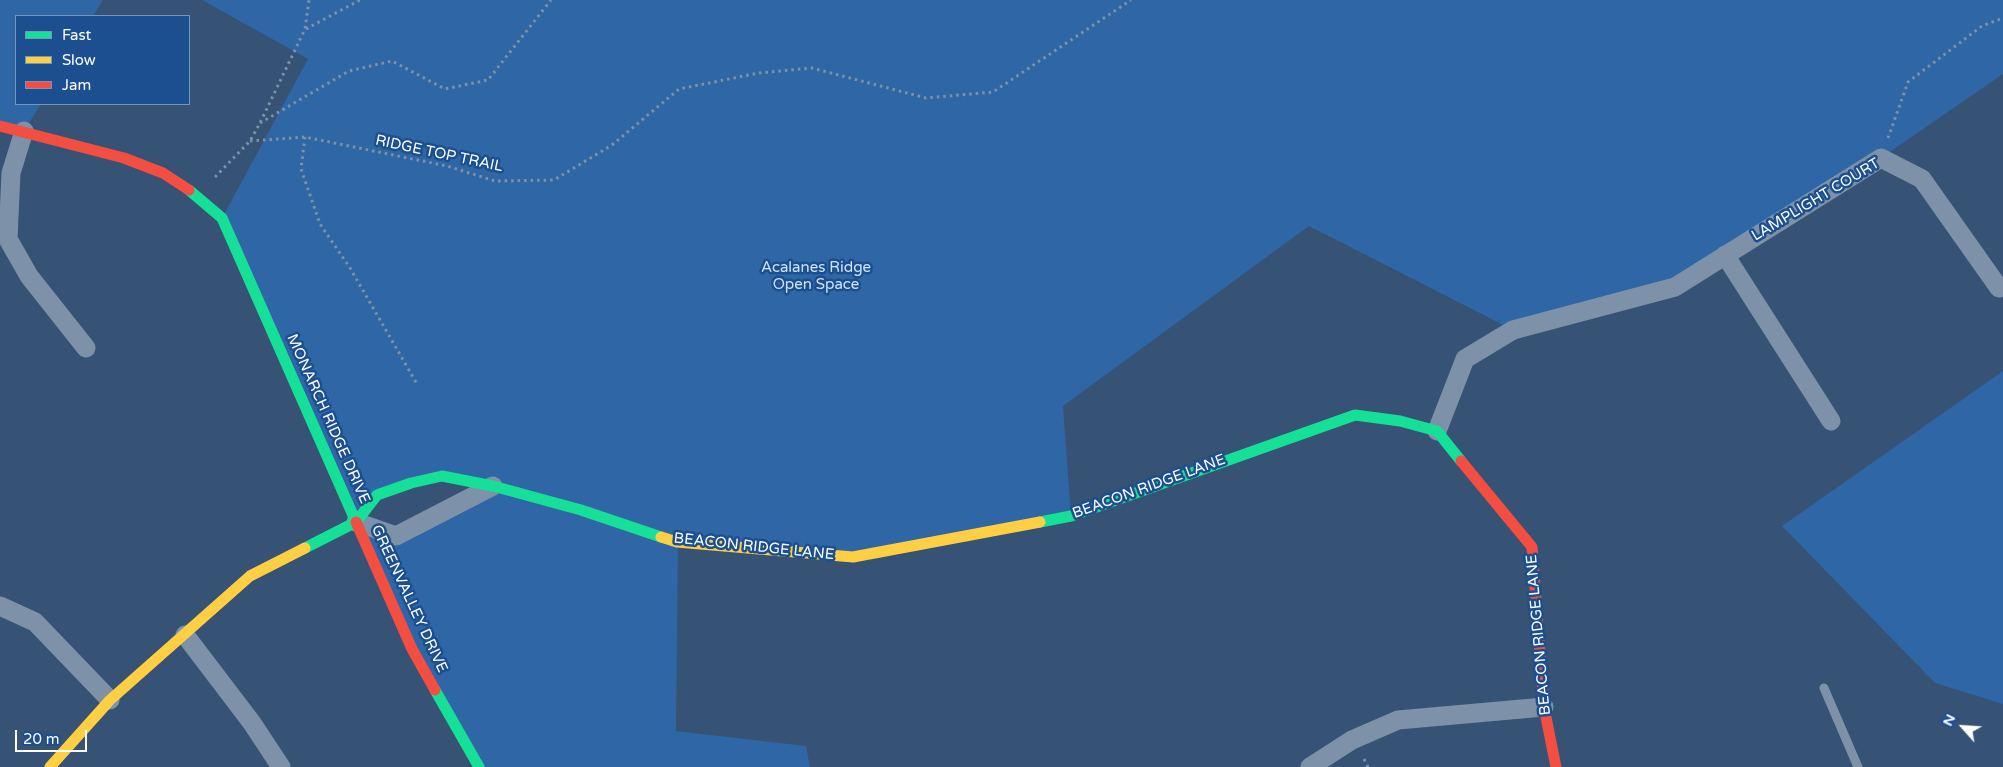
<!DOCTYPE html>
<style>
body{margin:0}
#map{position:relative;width:2003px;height:767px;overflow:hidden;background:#365274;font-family:"Varela Round",sans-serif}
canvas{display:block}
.legend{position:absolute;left:15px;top:15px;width:175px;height:90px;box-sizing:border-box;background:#1b4f8f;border:1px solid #7695bc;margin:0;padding:6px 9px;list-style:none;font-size:15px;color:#fff}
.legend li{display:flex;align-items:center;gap:10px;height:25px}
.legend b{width:25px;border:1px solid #7695bc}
.north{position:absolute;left:1938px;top:702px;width:50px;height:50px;-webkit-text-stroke:4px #1b4f8f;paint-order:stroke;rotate:296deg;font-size:14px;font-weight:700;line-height:20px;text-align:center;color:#fff}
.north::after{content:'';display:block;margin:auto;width:18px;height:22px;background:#fff;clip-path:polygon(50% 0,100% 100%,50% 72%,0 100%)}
.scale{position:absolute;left:15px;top:730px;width:72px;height:22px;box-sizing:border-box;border:2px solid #fff;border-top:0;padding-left:6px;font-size:15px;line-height:18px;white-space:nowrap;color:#fff;-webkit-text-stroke:4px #1b4f8f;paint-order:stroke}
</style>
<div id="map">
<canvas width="2003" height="767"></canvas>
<ul class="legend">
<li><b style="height:6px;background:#16e098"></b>Fast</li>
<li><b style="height:6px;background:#ffcf43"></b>Slow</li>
<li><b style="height:6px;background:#f24e42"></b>Jam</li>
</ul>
<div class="north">N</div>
<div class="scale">20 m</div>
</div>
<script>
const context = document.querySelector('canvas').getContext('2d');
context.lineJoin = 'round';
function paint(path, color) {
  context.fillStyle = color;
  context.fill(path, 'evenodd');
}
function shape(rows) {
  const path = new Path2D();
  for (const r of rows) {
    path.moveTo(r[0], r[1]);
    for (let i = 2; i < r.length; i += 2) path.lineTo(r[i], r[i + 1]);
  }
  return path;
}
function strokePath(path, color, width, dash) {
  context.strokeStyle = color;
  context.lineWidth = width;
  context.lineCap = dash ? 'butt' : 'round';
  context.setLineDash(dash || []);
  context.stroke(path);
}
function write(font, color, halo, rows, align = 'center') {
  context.font = font + ' "Varela Round",sans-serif';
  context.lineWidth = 5;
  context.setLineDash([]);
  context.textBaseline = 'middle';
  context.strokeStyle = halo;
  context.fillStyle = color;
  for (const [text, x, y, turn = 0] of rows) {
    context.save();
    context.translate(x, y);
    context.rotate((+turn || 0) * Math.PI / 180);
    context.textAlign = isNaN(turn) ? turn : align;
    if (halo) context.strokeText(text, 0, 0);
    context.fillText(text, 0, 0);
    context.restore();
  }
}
paint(shape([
 [0,0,103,0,93,16,16,16,16,104,41,104,24,131,0,126],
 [202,0,2003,0,2003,74,1881,158,1675,287,1513,330,1309,226,1063,406,1071,516,853,557,678,542,676,731,806,746,810,767,479,767,412,649,222,218,308,59],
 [442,476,493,486,396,536,356,522,377,495,411,483],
 [2003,371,2003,704,1935,683,1782,526]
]), '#2f66a5');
strokePath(shape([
 [306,29,360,0],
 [260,123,349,71,392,61,445,89,488,80,551,0],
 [305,137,301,169,320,224,350,268,417,384],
 [1888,138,1908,82,1982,26,2003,18],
 [250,141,305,137,447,166,495,181,554,180,612,145,679,89,759,73,812,68,926,98,993,92,1131,0],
 [215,177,250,141,260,123,305,29,309,0],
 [1364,759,1368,767]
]), '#7d92a8', 3, [2.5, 4]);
strokePath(shape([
 [1824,688,1858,767]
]), '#7d92a8', 9);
strokePath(shape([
 [24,131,11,173,8,239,29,276,86,348],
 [1725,255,1831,421],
 [1437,431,1465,359,1513,330,1675,287,1881,158,1922,179,1999,288],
 [356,522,396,536,493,486],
 [0,606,35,622,110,700],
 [185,635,252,723,281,767],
 [1310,767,1352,740,1398,720,1544,707]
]), '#7d92a8', 19);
strokePath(shape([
 [189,190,222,218,356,522],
 [1040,522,1071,516,1355,415,1400,421,1437,431,1461,461],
 [305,548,356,522,377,495,411,483,442,476,493,486,581,510,661,537],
 [435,690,479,767]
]), '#16e098', 11);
strokePath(shape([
 [661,537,677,542,853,557,1040,522],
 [50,767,110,700,250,576,305,548]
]), '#ffcf43', 11);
strokePath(shape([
 [0,126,124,158,163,173,189,190],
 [1461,461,1532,547,1544,707,1556,767],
 [356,522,412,649,435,690]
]), '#f24e42', 11);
write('15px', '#fff', '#1b4f8f', [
 ["RIDGE TOP TRAIL",439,154,12],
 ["LAMPLIGHT COURT",1816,200,-31],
 ["MONARCH RIDGE DRIVE",328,419,66],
 ["BEACON RIDGE LANE",1149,487,-20],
 ["BEACON RIDGE LANE",754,547,6],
 ["GREENVALLEY DRIVE",409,599,65],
 ["BEACON RIDGE LANE",1539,635,-95]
]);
write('15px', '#cfe3fa', '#1b4f8f', [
 ["Acalanes Ridge",816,268],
 ["Open Space",816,285]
]);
</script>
